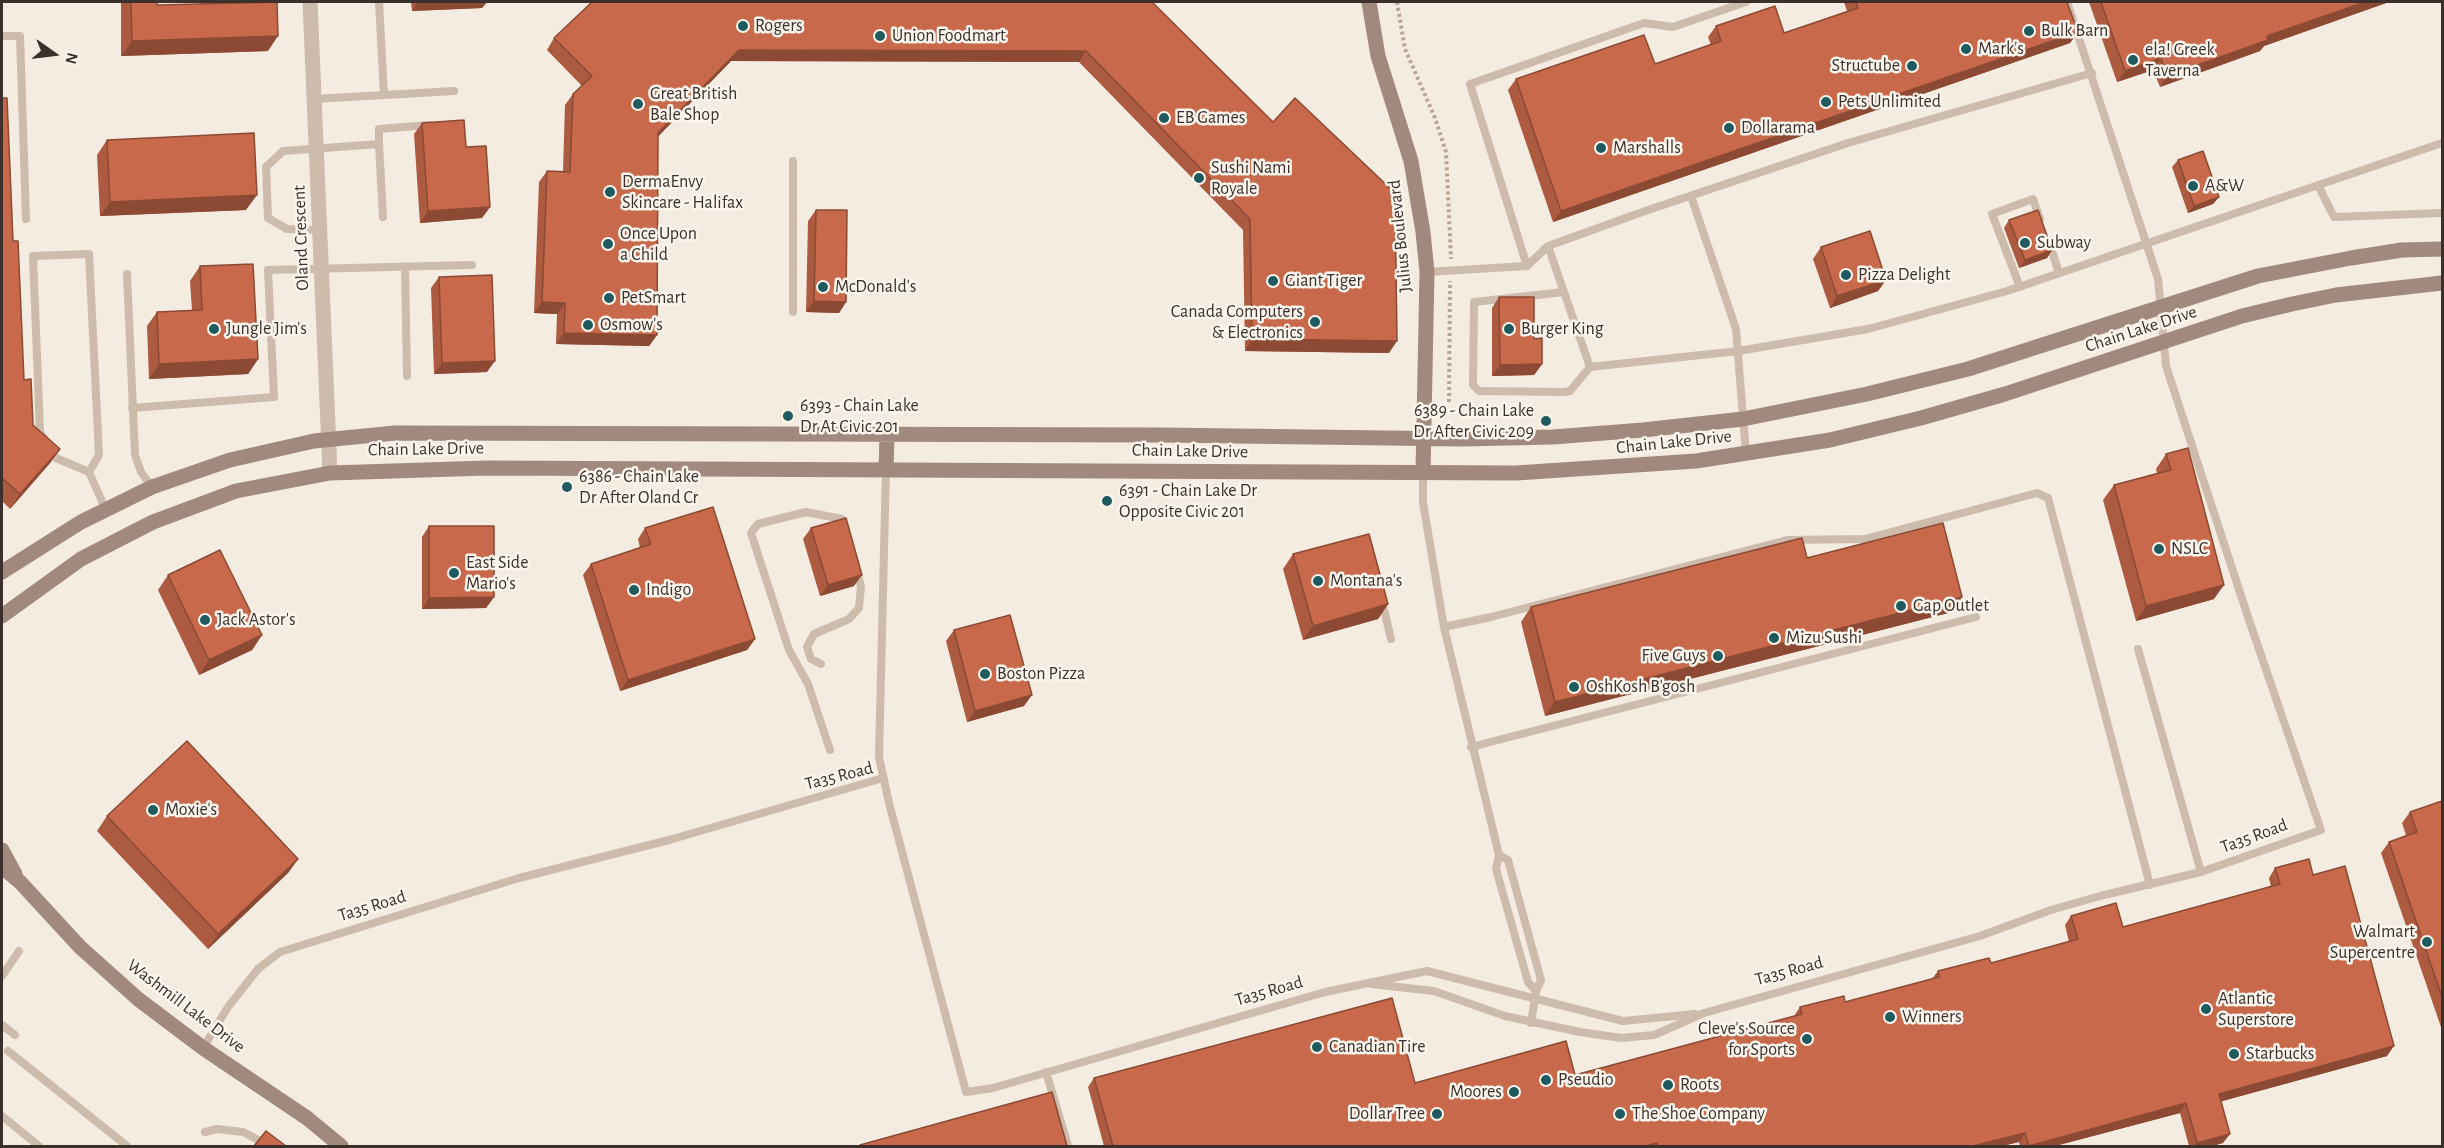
<!DOCTYPE html>
<style>
body{margin:0}
#map{position:relative;width:2444px;height:1148px;overflow:hidden;background:#f4ebe1;font-family:"Alegreya Sans",sans-serif}
canvas{display:block}
.frame{position:absolute;inset:0;border:3px solid #3b302b;pointer-events:none}
.north{position:absolute;left:24px;top:24px;width:60px;height:60px;-webkit-text-stroke:4px #fbf5ee;paint-order:stroke;rotate:104deg;font-size:16px;font-weight:700;line-height:24px;text-align:center;color:#3b302b}
.north::after{content:'';display:block;margin:auto;width:21px;height:27px;background:#3b302b;clip-path:polygon(50% 0,100% 100%,50% 72%,0 100%)}
</style>
<div id="map">
<canvas width="2444" height="1148"></canvas>
<div class="frame"></div>
<div class="north">N</div>
</div>
<script>
const context = document.querySelector('canvas').getContext('2d');
context.lineJoin = 'round';
function shape(rows) {
  const path = new Path2D();
  for (const r of rows) {
    path.moveTo(r[0], r[1]);
    for (let i = 2; i < r.length; i += 2) path.lineTo(r[i], r[i + 1]);
  }
  return path;
}
function strokePath(path, color, width, dash) {
  context.strokeStyle = color;
  context.lineWidth = width;
  context.lineCap = dash ? 'butt' : 'round';
  context.setLineDash(dash || []);
  context.stroke(path);
}
function paint(path, color) {
  context.fillStyle = color;
  context.fill(path, 'evenodd');
}
function write(font, color, halo, rows, align = 'center') {
  context.font = font + ' "Alegreya Sans",sans-serif';
  context.lineWidth = 5;
  context.setLineDash([]);
  context.textBaseline = 'middle';
  context.strokeStyle = halo;
  context.fillStyle = color;
  for (const [text, x, y, turn = 0] of rows) {
    context.save();
    context.translate(x, y);
    context.rotate((+turn || 0) * Math.PI / 180);
    context.textAlign = isNaN(turn) ? turn : align;
    if (halo) context.strokeText(text, 0, 0);
    context.fillText(text, 0, 0);
    context.restore();
  }
}
strokePath(shape([
 [1397,2,1405,49,1435,118,1446,152,1451,259],
 [1449,402,1450,281]
]), '#b9a596', 4, [3, 3]);
strokePath(shape([
 [379,2,384,95],
 [2,36,20,36,26,219],
 [314,99,454,91],
 [379,144,379,129,429,125],
 [793,161,793,312],
 [2318,185,2334,217,2442,213],
 [1691,196,1736,329,1746,454],
 [320,230,287,229,268,218,266,167,283,151,379,144,383,217],
 [2049,242,2059,273],
 [1548,246,1590,367,1738,351,1868,329,2007,291,2442,143],
 [1527,266,1470,84,1644,23,1673,27,1746,2],
 [405,267,407,376],
 [1427,272,1527,266,1548,246,1648,210,1848,143,2092,73],
 [127,274,135,455,141,472,152,487],
 [2020,287,1992,214,2033,199,2040,219],
 [1564,292,1474,302,1473,385,1479,391,1564,392,1570,391,1590,367],
 [132,408,274,397,268,270,472,265],
 [886,468,879,757,889,803,966,1092,993,1088,1325,992,1427,971,1623,1021,1695,1014],
 [89,472,99,455,89,254,33,256,40,432,56,458,89,472,105,508],
 [1423,472,1423,503,1444,627,1499,855,1496,869,1528,982,1536,991],
 [1382,601,1391,639],
 [1444,627,1491,617,1787,540,1865,539,2037,493,2048,498,2150,885],
 [2138,649,2201,872],
 [821,664,811,659,807,647,814,634,849,619,859,608,861,586,856,569],
 [1471,747,1976,617],
 [830,750,808,684,789,650,751,533,758,524,806,512,842,519,845,528],
 [1499,855,1508,860,1541,980,1536,991,1531,1023],
 [2,976,19,951],
 [1371,984,1434,991,1505,1016,1580,1032,1621,1038,1654,1035,1704,1013,1980,936,2051,910,2100,896,2201,872,2321,830,2248,617,2166,366,2158,279,2067,2],
 [2,1025,15,1035],
 [203,1048,228,1007,258,969,280,952,519,878,669,840,883,778],
 [8,1051,127,1146],
 [1046,1072,1068,1146],
 [2,1116,39,1146],
 [205,1132,217,1129,243,1132,270,1146]
]), '#cdbbac', 8);
strokePath(shape([
 [310,2,330,473]
]), '#cdbbac', 15);
strokePath(shape([
 [1369,2,1378,56,1411,161,1423,232,1427,272,1423,472],
 [886,468,887,436],
 [2,572,81,522,152,487,230,460,314,441,395,433,1161,435,1462,439,1553,437,1643,430,1743,419,1867,394,1968,369,2258,276,2351,258,2402,250,2442,249],
 [2,616,81,559,153,522,236,491,330,473,487,468,1516,473,1696,461,1830,440,1921,418,2005,394,2242,316,2292,304,2336,295,2442,283],
 [2,850,15,874],
 [2,867,20,882,80,947,138,999,203,1048,307,1118,341,1146]
]), '#a18a7d', 15);
paint(shape([
 [121,2,157,2,157,5,268,51,121,56],
 [411,2,487,2,482,8,412,11],
 [1152,2,1389,353,1245,351,1243,230,1079,62,731,61,658,136,657,335,649,346,556,344,557,314,534,313,539,182,547,171,563,171,565,105,573,94,582,86,547,50,554,38],
 [1844,2,2067,2,2078,32,2070,43,1553,222,1508,90,1516,79,1655,64,1711,45,1708,37,1716,26,1784,33,1847,11],
 [2089,2,2389,2,2264,46,2260,51,2160,87,2153,70,2117,82],
 [2,98,24,380,33,425,60,449,50,463,10,509,2,501],
 [422,123,466,147,490,207,482,218,420,223,414,134],
 [107,140,246,210,100,216,97,155],
 [2178,160,2219,197,2213,204,2188,213,2172,167],
 [816,210,846,302,839,313,806,312,808,221],
 [2009,220,2052,250,2047,258,2019,268,2004,228],
 [1821,247,1886,280,1878,291,1830,308,1813,259],
 [200,266,258,359,248,374,149,379,147,326,157,312,192,310,190,281],
 [439,277,487,372,434,374,431,288],
 [1499,297,1534,339,1542,364,1534,375,1492,376,1492,308],
 [2166,454,2214,599,2136,621,2103,500,2114,485,2157,473,2156,469],
 [429,526,494,597,486,608,422,609,422,537],
 [645,528,755,639,747,650,620,691,583,575,591,564,640,548,638,539],
 [811,528,854,586,820,596,803,539],
 [1293,554,1388,604,1378,619,1303,640,1283,569],
 [168,575,262,635,252,650,199,675,158,590],
 [1531,607,1952,612,1545,716,1521,622],
 [954,630,1024,706,967,722,946,641],
 [2442,801,2442,1030,2381,853,2389,842,2406,835,2402,823,2410,812],
 [107,816,298,859,288,873,208,949,97,831],
 [2275,868,2313,875,2387,1056,2221,1101,2223,1143,2212,1146,2189,1146,2180,1113,2055,1146,2020,1146,2019,1142,2002,1146,1104,1146,1088,1087,1094,1078,1415,1083,1575,1075,1794,1016,1800,1007,1845,1002,1932,979,1938,971,1991,963,2069,942,2065,925,2071,916,2123,927,2271,887,2269,878]
]), '#ac5a40');
paint(shape([
 [418,2,487,2,482,8,412,11],
 [2365,2,2389,2,2264,46,2260,51,2160,87,2167,76,2267,36],
 [2078,32,2070,43,1553,222,1561,211],
 [278,36,268,51,121,56,132,41],
 [739,50,1086,51,1079,62,731,61,651,144,658,133],
 [2161,58,2153,70,2117,82,2125,71],
 [257,195,246,210,100,216,110,202],
 [2219,197,2213,204,2188,213,2194,206],
 [490,207,482,218,420,223,428,211],
 [2052,250,2047,258,2019,268,2025,260],
 [1886,280,1878,291,1830,308,1837,296],
 [814,301,846,302,839,313,806,312],
 [542,302,565,303,557,314,534,313],
 [564,333,657,335,649,346,556,344],
 [1252,339,1397,341,1389,353,1245,351],
 [258,359,248,374,149,379,159,364],
 [495,361,487,372,434,374,442,363],
 [1542,364,1534,375,1492,376,1500,365],
 [60,449,50,463,10,509,20,494],
 [862,575,854,586,820,596,828,585],
 [2224,585,2214,599,2136,621,2146,606],
 [494,597,486,608,422,609,429,598],
 [1962,597,1952,612,1545,716,1555,702],
 [1388,604,1378,619,1303,640,1313,626],
 [262,635,252,650,199,675,209,660],
 [755,639,747,650,620,691,628,680],
 [1032,695,1024,706,967,722,975,711],
 [298,859,288,873,208,949,218,934],
 [2394,1046,2387,1056,2212,1104,2219,1094],
 [2186,1103,2180,1113,2055,1146,2029,1146],
 [2025,1133,2019,1142,2002,1146,1973,1146],
 [2230,1134,2223,1143,2212,1146,2194,1146,2197,1143]
]), '#8c4a34');
const building = shape([
 [131,2,157,2,157,5,277,2,278,36,132,41,131,2],
 [592,2,1152,2,1273,122,1295,98,1395,193,1397,341,1252,339,1250,219,1086,51,739,50,658,133,657,335,564,333,565,303,542,302,547,171,570,172,573,94,592,76,554,38,592,2],
 [1856,2,2067,2,2078,32,1561,211,1516,79,1644,35,1655,64,1721,41,1716,26,1775,6,1784,33,1858,8,1856,2],
 [2101,2,2365,2,2267,36,2268,40,2167,76,2161,58,2125,71,2101,2],
 [2,98,7,98,13,241,18,241,24,380,31,379,33,425,60,449,20,494,2,478,2,98],
 [464,120,466,147,486,146,490,207,428,211,422,123,464,120],
 [254,133,257,195,110,202,107,140,254,133],
 [2203,151,2219,197,2194,206,2178,160,2203,151],
 [816,210,847,210,846,302,814,301,816,210],
 [2038,210,2052,250,2025,260,2009,220,2038,210],
 [1870,231,1886,280,1837,296,1821,247,1870,231],
 [253,264,258,359,159,364,157,312,202,310,200,266,253,264],
 [492,275,495,361,442,363,439,277,492,275],
 [1499,297,1534,297,1534,339,1542,338,1542,364,1500,365,1499,297],
 [2188,448,2224,585,2146,606,2114,485,2171,470,2166,454,2188,448],
 [713,507,755,639,628,680,591,564,651,544,645,528,713,507],
 [846,518,862,575,828,585,811,528,846,518],
 [1943,523,1962,597,1555,702,1531,607,1802,538,1807,558,1943,523],
 [429,526,494,526,494,597,429,598,429,526],
 [1369,534,1388,604,1313,626,1293,554,1369,534],
 [220,550,262,635,209,660,168,575,220,550],
 [1010,615,1032,695,975,711,954,630,1010,615],
 [187,741,298,859,218,934,107,816,187,741],
 [2442,801,2442,997,2389,842,2417,832,2410,812,2442,801],
 [2309,859,2313,875,2345,866,2394,1046,2219,1094,2230,1134,2197,1143,2186,1103,2029,1146,2025,1133,1973,1146,1658,1146,1657,1143,1646,1146,1113,1146,1094,1078,1392,998,1415,1083,1566,1041,1575,1075,1802,1014,1800,1007,1844,996,1845,1002,1939,977,1938,971,1989,958,1991,963,2078,939,2071,916,2116,903,2123,927,2280,884,2275,868,2309,859],
 [1052,1092,1067,1146,861,1146,860,1145,1052,1092],
 [266,1131,286,1146,254,1146,266,1131]
]);
paint(building, '#c8694b');
strokePath(building, '#8c4a34', 1.5);
for (const [x, y, r, color] of [
 [743,26,6,"#1f5a5e"],
 [2029,31,6,"#1f5a5e"],
 [880,36,6,"#1f5a5e"],
 [1966,49,6,"#1f5a5e"],
 [2133,60,6,"#1f5a5e"],
 [1912,66,6,"#1f5a5e"],
 [1826,102,6,"#1f5a5e"],
 [638,104,6,"#1f5a5e"],
 [1164,118,6,"#1f5a5e"],
 [1729,128,6,"#1f5a5e"],
 [1601,148,6,"#1f5a5e"],
 [1199,178,6,"#1f5a5e"],
 [2193,186,6,"#1f5a5e"],
 [610,192,6,"#1f5a5e"],
 [2025,243,6,"#1f5a5e"],
 [608,244,6,"#1f5a5e"],
 [1846,275,6,"#1f5a5e"],
 [1273,281,6,"#1f5a5e"],
 [823,287,6,"#1f5a5e"],
 [609,298,6,"#1f5a5e"],
 [1315,322,6,"#1f5a5e"],
 [588,325,6,"#1f5a5e"],
 [214,329,6,"#1f5a5e"],
 [1509,329,6,"#1f5a5e"],
 [788,416,6,"#1f5a5e"],
 [1546,421,6,"#1f5a5e"],
 [567,487,6,"#1f5a5e"],
 [1107,501,6,"#1f5a5e"],
 [2159,549,6,"#1f5a5e"],
 [454,573,6,"#1f5a5e"],
 [1318,581,6,"#1f5a5e"],
 [634,590,6,"#1f5a5e"],
 [1901,606,6,"#1f5a5e"],
 [205,620,6,"#1f5a5e"],
 [1774,638,6,"#1f5a5e"],
 [1718,656,6,"#1f5a5e"],
 [985,674,6,"#1f5a5e"],
 [1574,687,6,"#1f5a5e"],
 [153,810,6,"#1f5a5e"],
 [2427,942,6,"#1f5a5e"],
 [2206,1009,6,"#1f5a5e"],
 [1890,1017,6,"#1f5a5e"],
 [1807,1039,6,"#1f5a5e"],
 [1317,1047,6,"#1f5a5e"],
 [2234,1054,6,"#1f5a5e"],
 [1546,1080,6,"#1f5a5e"],
 [1668,1085,6,"#1f5a5e"],
 [1514,1092,6,"#1f5a5e"],
 [1437,1114,6,"#1f5a5e"],
 [1620,1114,6,"#1f5a5e"]
]) {
  const dot = new Path2D();
  dot.arc(x, y, r, 0, 2 * Math.PI);
  context.fillStyle = color;
  context.fill(dot);
  strokePath(dot, '#fbf5ee', 2);
}
write('18px', '#3b302b', '#fbf5ee', [
 ["Rogers",755,26],
 ["Bulk Barn",2041,31],
 ["Union Foodmart",892,36],
 ["Mark's",1978,49],
 ["ela! Greek",2145,50],
 ["Taverna",2145,71],
 ["Structube",1900,66,"right"],
 ["Great British",650,94],
 ["Bale Shop",650,115],
 ["Pets Unlimited",1838,102],
 ["EB Games",1176,118],
 ["Dollarama",1741,128],
 ["Marshalls",1613,148],
 ["Sushi Nami",1211,168],
 ["Royale",1211,189],
 ["DermaEnvy",622,182],
 ["Skincare - Halifax",622,203],
 ["A&W",2205,186],
 ["Once Upon",620,234],
 ["a Child",620,255],
 ["Subway",2037,243],
 ["Pizza Delight",1858,275],
 ["Giant Tiger",1285,281],
 ["McDonald's",835,287],
 ["PetSmart",621,298],
 ["Canada Computers",1303,312,"right"],
 ["& Electronics",1303,333,"right"],
 ["Osmow's",600,325],
 ["Jungle Jim's",226,329],
 ["Burger King",1521,329],
 ["6393 - Chain Lake",800,406],
 ["Dr At Civic 201",800,427],
 ["6389 - Chain Lake",1534,411,"right"],
 ["Dr After Civic 209",1534,432,"right"],
 ["6386 - Chain Lake",579,477],
 ["Dr After Oland Cr",579,498],
 ["6391 - Chain Lake Dr",1119,491],
 ["Opposite Civic 201",1119,512],
 ["NSLC",2171,549],
 ["East Side",466,563],
 ["Mario's",466,584],
 ["Montana's",1330,581],
 ["Indigo",646,590],
 ["Gap Outlet",1913,606],
 ["Jack Astor's",217,620],
 ["Mizu Sushi",1786,638],
 ["Five Guys",1706,656,"right"],
 ["Boston Pizza",997,674],
 ["OshKosh B'gosh",1586,687],
 ["Moxie's",165,810],
 ["Walmart",2415,932,"right"],
 ["Supercentre",2415,953,"right"],
 ["Atlantic",2218,999],
 ["Superstore",2218,1020],
 ["Winners",1902,1017],
 ["Cleve's Source",1795,1029,"right"],
 ["for Sports",1795,1050,"right"],
 ["Canadian Tire",1329,1047],
 ["Starbucks",2246,1054],
 ["Pseudio",1558,1080],
 ["Roots",1680,1085],
 ["Moores",1502,1092,"right"],
 ["Dollar Tree",1425,1114,"right"],
 ["The Shoe Company",1632,1114]
], 'left');
write('18px', '#3b302b', '#fbf5ee', [
 ["Julius Boulevard",1400,236,-96],
 ["Oland Crescent",301,238,-92],
 ["Chain Lake Drive",2141,329,-18],
 ["Chain Lake Drive",1674,442,-6],
 ["Chain Lake Drive",426,449,-1],
 ["Chain Lake Drive",1190,451,1],
 ["Ta35 Road",839,776,-14],
 ["Ta35 Road",2254,836,-20],
 ["Ta35 Road",372,906,-17],
 ["Ta35 Road",1789,971,-15],
 ["Ta35 Road",1269,991,-16],
 ["Washmill Lake Drive",186,1006,37]
]);
</script>
